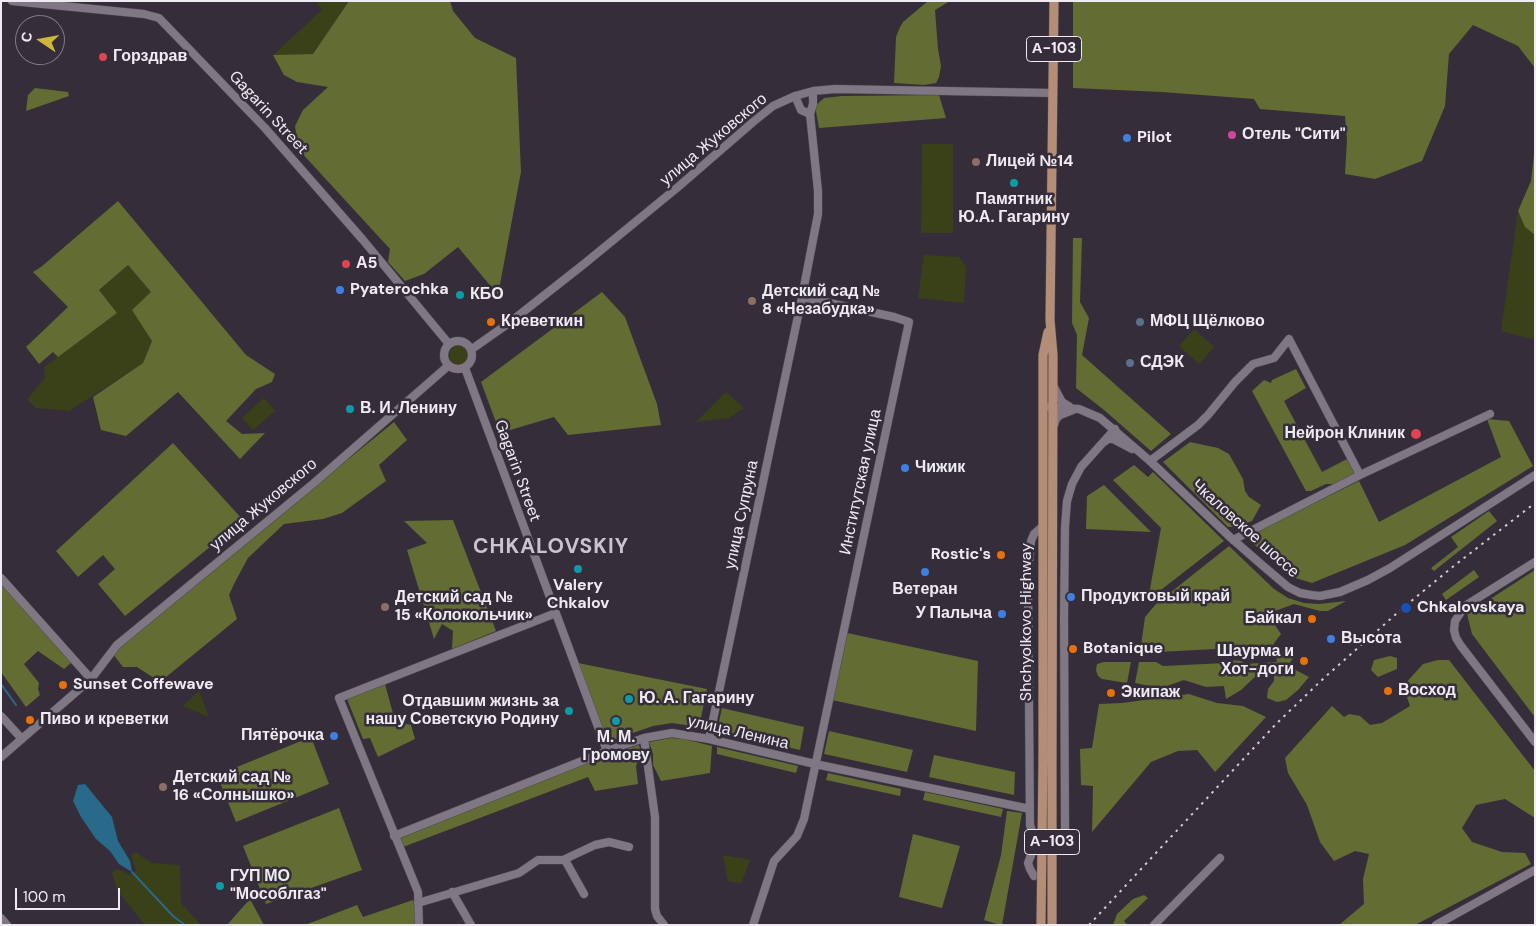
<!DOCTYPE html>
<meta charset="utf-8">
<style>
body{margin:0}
#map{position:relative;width:1536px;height:926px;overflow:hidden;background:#352e3a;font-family:"DM Sans",sans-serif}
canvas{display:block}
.frame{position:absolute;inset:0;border:2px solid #efebf3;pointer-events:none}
.north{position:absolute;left:15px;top:15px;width:50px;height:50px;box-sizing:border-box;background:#352e3a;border:1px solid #7f7a84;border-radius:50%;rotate:282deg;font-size:14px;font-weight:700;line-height:20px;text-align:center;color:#efebf3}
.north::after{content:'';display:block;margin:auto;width:18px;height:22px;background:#cfb837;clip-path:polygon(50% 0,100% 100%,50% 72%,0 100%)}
.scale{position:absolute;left:15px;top:888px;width:105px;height:22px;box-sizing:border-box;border:2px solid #efebf3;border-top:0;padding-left:6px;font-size:15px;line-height:18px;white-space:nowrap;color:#efebf3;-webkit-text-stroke:4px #352e3a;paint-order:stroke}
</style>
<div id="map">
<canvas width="1536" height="926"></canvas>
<div class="frame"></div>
<div class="north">С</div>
<div class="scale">100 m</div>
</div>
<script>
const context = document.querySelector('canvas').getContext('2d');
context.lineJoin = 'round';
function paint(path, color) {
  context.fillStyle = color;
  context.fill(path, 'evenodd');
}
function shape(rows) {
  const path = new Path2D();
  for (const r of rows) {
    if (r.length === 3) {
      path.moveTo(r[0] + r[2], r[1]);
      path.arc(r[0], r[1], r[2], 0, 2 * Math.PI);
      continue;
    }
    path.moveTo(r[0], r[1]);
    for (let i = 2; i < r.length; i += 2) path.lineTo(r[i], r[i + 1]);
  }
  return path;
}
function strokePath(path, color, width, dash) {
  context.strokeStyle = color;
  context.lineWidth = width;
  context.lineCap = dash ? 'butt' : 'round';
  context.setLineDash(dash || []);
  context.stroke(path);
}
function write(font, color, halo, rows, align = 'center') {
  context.font = font + ' "DM Sans",sans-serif';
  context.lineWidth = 5;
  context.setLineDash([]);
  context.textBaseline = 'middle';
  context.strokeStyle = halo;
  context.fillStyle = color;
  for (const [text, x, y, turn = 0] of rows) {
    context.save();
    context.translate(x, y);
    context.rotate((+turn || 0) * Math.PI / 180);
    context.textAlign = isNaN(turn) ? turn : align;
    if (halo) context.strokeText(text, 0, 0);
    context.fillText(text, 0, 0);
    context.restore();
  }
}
paint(shape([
 [316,1,349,1,313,54,273,55,322,10],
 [922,144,953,144,953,233,921,233],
 [1518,211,1525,227,1535,235,1535,338,1531,339,1501,331],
 [924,255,959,257,966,267,964,303,918,298],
 [128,265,151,292,152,341,143,363,69,411,36,408,27,399,45,378,44,367,117,313,99,290],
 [1194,329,1214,347,1199,364,1179,346],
 [459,355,10],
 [726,392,744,408,729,418,696,422],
 [264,398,275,411,253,430,242,418],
 [199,691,209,717,183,706],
 [135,852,152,863,180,865,181,903,201,925,145,925,117,890,112,872,117,869,131,875,136,871,131,855],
 [723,855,750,860,741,884,728,881]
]), '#3a4018');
paint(shape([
 [349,1,450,1,453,11,475,38,516,58,521,172,498,295,458,247,424,274,405,281,388,262,390,249,299,150,295,126,303,110,328,87,297,82,284,75,273,55,313,54],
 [928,1,950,1,935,10,938,49,941,66,939,77,936,83,924,85,894,83,896,37,900,27,903,22],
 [1073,1,1535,1,1535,68,1518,46,1473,25,1449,54,1445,106,1422,161,1375,179,1345,174,1347,140,1345,116,1260,109,1254,99,1162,92,1073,88],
 [35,88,68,92,69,96,26,111,28,95],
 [939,95,946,118,819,128,815,106,824,98,842,96],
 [1535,146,1535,235,1525,227,1518,211,1531,181],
 [118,201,246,355,275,374,272,382,256,389,226,421,242,434,265,433,240,459,178,392,126,436,101,430,93,397,143,363,152,341,132,310,151,292,128,265,99,290,117,313,58,357,53,352,39,364,26,347,68,307,33,272,41,267],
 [1073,238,1082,238,1080,302,1089,318,1082,355,1171,434,1151,451,1104,410,1076,388,1077,335,1072,323],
 [602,292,625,317,657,404,661,425,568,435,554,417,500,433,481,382],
 [1296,369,1306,388,1284,401,1322,472,1347,459,1355,474,1335,484,1326,484,1311,491,1306,491,1252,391,1264,380,1271,383,1272,380],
 [1487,419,1509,421,1533,466,1405,545,1312,583,1289,576,1246,537,1359,481,1379,522,1501,457],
 [394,422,407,440,379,465,386,481,342,513,323,519,284,524,248,558,235,582,229,595,237,619,160,682,137,667,123,667,113,654,118,646],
 [1190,442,1218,448,1229,454,1243,479,1245,491,1249,497,1261,505,1252,521,1236,527,1228,527,1163,462],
 [173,443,243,520,125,616,98,584,115,569,103,555,78,577,56,551],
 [1134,465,1148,477,1153,472,1224,541,1148,600,1161,528,1113,480],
 [1104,485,1151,532,1086,529,1087,496],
 [1489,511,1497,521,1434,571,1431,568,1458,547,1451,537],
 [453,520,496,631,452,649,453,631,442,624,434,639,407,550,427,543,404,521],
 [1229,546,1274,589,1288,598,1304,603,1319,604,1346,601,1328,611,1320,611,1294,604,1267,614,1281,634,1272,646,1140,653,1145,617,1156,604],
 [1474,570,1479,577,1446,600,1442,594],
 [1535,570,1535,716,1534,716,1472,634,1467,614],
 [1,582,72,662,64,669,38,651,24,664,39,683,38,689,40,695,26,707,1,672],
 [847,633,978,661,976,731,832,700],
 [1285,652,1293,658,1288,666,1309,677,1298,690,1286,700,1277,702,1267,698,1268,689,1274,681,1274,675,1268,672,1257,675,1241,690,1226,699,1224,686,1206,687,1184,680,1167,686,1150,686,1135,683,1139,662,1156,662,1163,666,1226,663,1229,660,1242,661,1245,664,1277,662,1276,654],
 [1390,656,1397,658,1397,669,1378,677,1371,670,1374,660],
 [1438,660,1449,660,1535,771,1535,818,1505,799,1476,805,1462,828,1472,842,1502,852,1525,853,1531,864,1415,925,1339,925,1364,904,1363,879,1369,854,1355,851,1334,861,1320,842,1307,805,1288,773,1285,758,1332,706,1344,717,1349,714,1360,716,1370,725,1382,723,1410,706,1403,686,1423,664],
 [1104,662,1131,662,1127,683,1102,679,1098,676,1096,670,1097,664],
 [578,663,707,689,699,727,672,723,653,726,607,742],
 [385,684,395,721,411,725,415,739,378,757,370,738,363,739,347,699],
 [1189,694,1217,703,1243,706,1266,717,1215,772,1197,750,1178,751,1151,762,1092,832,1093,786,1081,785,1080,749,1092,748,1099,704,1122,703],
 [722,708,804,727,800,750,717,731],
 [829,731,913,750,907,772,824,754],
 [311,737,329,784,236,822,217,775],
 [671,738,684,739,712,746,710,773,661,781,653,765,653,754,649,742],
 [639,745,641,753,636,766,638,784,595,791,588,777,403,847,399,837,608,754],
 [717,747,798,766,796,773,717,754],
 [934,755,1015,772,1014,795,929,777],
 [828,773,901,789,900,796,826,780],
 [925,792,1003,809,1001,817,923,800],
 [339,808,362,870,266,904,243,846],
 [1007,811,1022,813,1002,925,1000,925,984,920,1001,855],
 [913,834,960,846,942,908,899,897],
 [1144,895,1148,898,1124,921,1127,925,1113,925,1117,914,1133,899],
 [250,899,264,925,227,925,241,909],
 [413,900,419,916,417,925,305,925,357,905,363,917]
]), '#636c32');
paint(shape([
 [85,784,112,817,118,841,130,861,132,872,119,864,110,851,96,839,81,817,73,801,78,785]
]), '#296989');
strokePath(shape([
 [1,684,16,705],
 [132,872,173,916,185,925]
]), '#296989', 2);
const minor = shape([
 [12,1,144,14,159,18,265,128,363,240,449,344],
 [795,96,801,110,810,114],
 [458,355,14],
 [472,349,509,323,584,264,678,187,753,122,773,106,795,96,813,91,835,89,1053,93],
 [465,368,607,751],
 [1054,387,1062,402,1070,407],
 [1049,407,1079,409,1100,418,1150,461,1230,537,1262,565,1288,587,1300,593,1311,595,1320,596,1340,592,1368,580,1390,568,1535,475],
 [1054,425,1056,419,1060,415,1073,410],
 [1104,442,1108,439,1113,439,1132,449],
 [1150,461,1198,425,1208,415,1235,382,1253,364,1274,358,1289,339,1360,475],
 [1042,527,1034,534,1031,541,1028,573,1030,825,1032,831,1039,840,1051,842,1059,840,1063,837,1065,828,1064,617,1065,527,1067,501,1072,484,1081,467,1115,429],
 [1233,540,1360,475,1490,414],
 [1535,562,1465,606,1455,621,1454,630,1456,638,1461,646,1535,742],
 [1,578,91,679],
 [1,716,22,739],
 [644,738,655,817,655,909,657,916,664,925],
 [709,739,802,297,818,214,818,191,810,114,813,104,813,91],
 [1,757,91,679,117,645,314,483,448,366],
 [394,836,607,751,644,738,672,733,709,739,815,764,1030,809],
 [565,860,584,894],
 [1034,876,1030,869,1028,863,1033,850,1039,840],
 [452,892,471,925],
 [418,903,519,873,538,860,563,860,595,845,609,842,629,847],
 [1,918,7,925],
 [419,925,418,892,339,698,556,613],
 [753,925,774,861,797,836,804,819,909,322,894,317,802,297],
 [1154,925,1220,858],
 [1436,925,1535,870]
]);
const major = shape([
 [1052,758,1053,355,1050,320,1054,1],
 [1043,759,1043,355,1048,332]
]);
strokePath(minor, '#4f4a53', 9);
strokePath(major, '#4f4a53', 10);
strokePath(minor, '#7f7784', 8);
strokePath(major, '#b38d76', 9);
strokePath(shape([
 [1089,925,1276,724,1324,678,1404,607,1455,565,1535,503]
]), '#d1ccd5', 2, [2.5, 5]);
const majorBridge = shape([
 [1041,925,1043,759],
 [1052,925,1052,758]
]);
strokePath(majorBridge, '#4f4a53', 10, []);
strokePath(majorBridge, '#b38d76', 9);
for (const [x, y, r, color] of [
 [103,57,5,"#e0444e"],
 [1232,135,5,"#d1479c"],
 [1127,138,5,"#3f7fe0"],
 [976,162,5,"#8d6e63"],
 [1014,183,5,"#0f9aa8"],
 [346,264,5,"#e0444e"],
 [340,290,5,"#3f7fe0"],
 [460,295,5,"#0f9aa8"],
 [752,301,5,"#8d6e63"],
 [491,322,5,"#e8710a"],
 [1140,322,5,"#5c6f8a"],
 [1130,363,5,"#5c6f8a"],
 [350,409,5,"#0f9aa8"],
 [1416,434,6,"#e0444e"],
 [905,468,5,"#3f7fe0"],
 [1001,555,5,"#e8710a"],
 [578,569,5,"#0f9aa8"],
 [925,572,5,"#3f7fe0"],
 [1071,597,5,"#3f7fe0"],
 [385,607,5,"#8d6e63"],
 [1406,608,6,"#1a4fb4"],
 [1002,614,5,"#3f7fe0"],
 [1312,619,5,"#e8710a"],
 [1331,639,5,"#3f7fe0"],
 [1073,649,5,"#e8710a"],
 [1304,661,5,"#e8710a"],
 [63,685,5,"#e8710a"],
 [1388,691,5,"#e8710a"],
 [1111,693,5,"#e8710a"],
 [629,699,5,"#0f9aa8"],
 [569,711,5,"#0f9aa8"],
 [30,720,5,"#e8710a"],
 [616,721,5,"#0f9aa8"],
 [334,736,5,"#3f7fe0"],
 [163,787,5,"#8d6e63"],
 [220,886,5,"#0f9aa8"]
]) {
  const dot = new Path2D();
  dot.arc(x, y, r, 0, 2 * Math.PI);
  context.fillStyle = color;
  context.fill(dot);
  strokePath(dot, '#352e3a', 2);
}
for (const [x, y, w] of [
 [1054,49,55],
 [1052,842,55]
]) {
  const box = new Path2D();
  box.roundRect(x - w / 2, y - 12.5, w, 25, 4);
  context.fillStyle = '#352e3a';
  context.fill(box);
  strokePath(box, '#efebf3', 1);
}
write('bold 15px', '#efebf3', null, [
 ["А-103",1054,49],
 ["А-103",1052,842]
]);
write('bold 16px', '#efebf3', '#352e3a', [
 ["Горздрав",113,57],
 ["Отель \"Сити\"",1242,135],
 ["Pilot",1137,138],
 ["Лицей №14",986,162],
 ["Памятник",1014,200,"center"],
 ["Ю.А. Гагарину",1014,218,"center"],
 ["А5",356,264],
 ["Pyaterochka",350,290],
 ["Детский сад №",762,292],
 ["8 «Незабудка»",762,310],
 ["КБО",470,295],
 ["Креветкин",501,322],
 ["МФЦ Щёлково",1150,322],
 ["СДЭК",1140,363],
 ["В. И. Ленину",360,409],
 ["Нейрон Клиник",1405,434,"right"],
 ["Чижик",915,468],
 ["Rostic's",991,555,"right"],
 ["Valery",578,586,"center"],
 ["Chkalov",578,604,"center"],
 ["Ветеран",925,590,"center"],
 ["Продуктовый край",1081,597],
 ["Детский сад №",395,598],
 ["15 «Колокольчик»",395,616],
 ["Chkalovskaya",1417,608],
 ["У Палыча",992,614,"right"],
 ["Байкал",1302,619,"right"],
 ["Высота",1341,639],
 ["Botanique",1083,649],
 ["Шаурма и",1294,652,"right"],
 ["Хот-доги",1294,670,"right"],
 ["Sunset Coffewave",73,685],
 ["Восход",1398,691],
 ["Экипаж",1121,693],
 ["Ю. А. Гагарину",639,699],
 ["Отдавшим жизнь за",559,702,"right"],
 ["нашу Советскую Родину",559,720,"right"],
 ["Пиво и креветки",40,720],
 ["Пятёрочка",324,736,"right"],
 ["М. М.",616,738,"center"],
 ["Громову",616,756,"center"],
 ["Детский сад №",173,778],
 ["16 «Солнышко»",173,796],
 ["ГУП МО",230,877],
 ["\"Мособлгаз\"",230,895]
], 'left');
write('16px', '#efebf3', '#352e3a', [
 ["Gagarin Street",268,113,47],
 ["улица Жуковского",714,140,-40],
 ["Gagarin Street",517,471,70],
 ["Институтская улица",861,482,-78],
 ["улица Жуковского",264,505,-40],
 ["улица Супруна",742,515,-78],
 ["Чкаловское шоссе",1245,529,42],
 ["Shchyolkovo Highway",1027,622,-90],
 ["улица Ленина",738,733,13]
]);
context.letterSpacing = '1px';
write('bold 21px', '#cbc3d1', '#352e3a', [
 ["CHKALOVSKIY",551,547]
]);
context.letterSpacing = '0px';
</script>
